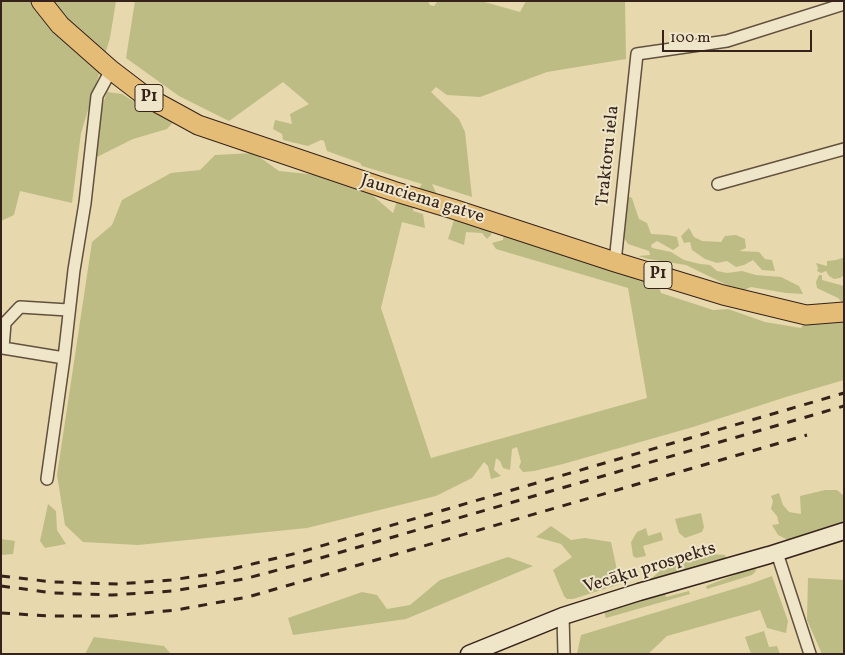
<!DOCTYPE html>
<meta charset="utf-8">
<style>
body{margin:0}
#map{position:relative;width:845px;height:655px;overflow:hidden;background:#e7d8ad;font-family:Vollkorn,serif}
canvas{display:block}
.frame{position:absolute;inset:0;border:2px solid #36221a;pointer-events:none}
.scale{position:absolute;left:662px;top:30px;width:150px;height:22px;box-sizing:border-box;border:2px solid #36221a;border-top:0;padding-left:6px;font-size:15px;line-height:18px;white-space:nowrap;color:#36221a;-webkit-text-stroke:4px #efe6ca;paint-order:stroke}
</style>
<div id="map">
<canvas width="845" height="655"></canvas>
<div class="frame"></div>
<div class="scale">100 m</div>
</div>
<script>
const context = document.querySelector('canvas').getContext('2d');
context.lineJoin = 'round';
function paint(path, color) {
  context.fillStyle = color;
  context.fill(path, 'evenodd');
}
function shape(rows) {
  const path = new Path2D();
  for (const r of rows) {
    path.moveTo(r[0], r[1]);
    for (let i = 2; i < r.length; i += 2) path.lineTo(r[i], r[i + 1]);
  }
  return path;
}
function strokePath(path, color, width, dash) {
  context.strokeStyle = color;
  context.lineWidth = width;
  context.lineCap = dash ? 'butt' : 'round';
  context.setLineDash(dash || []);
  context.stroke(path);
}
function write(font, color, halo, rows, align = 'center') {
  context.font = font + ' Vollkorn,serif';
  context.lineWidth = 4;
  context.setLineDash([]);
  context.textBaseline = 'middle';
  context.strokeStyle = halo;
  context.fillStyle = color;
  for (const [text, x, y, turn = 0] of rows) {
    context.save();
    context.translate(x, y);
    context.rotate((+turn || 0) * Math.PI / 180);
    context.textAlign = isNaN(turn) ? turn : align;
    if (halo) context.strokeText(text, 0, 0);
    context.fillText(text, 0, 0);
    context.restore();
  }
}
paint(shape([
 [1,1,116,1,110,38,81,133,72,203,20,191,14,215,1,221],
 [135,1,428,1,430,5,434,6,437,2,435,1,481,1,520,12,526,1,625,1,626,59,547,72,480,97,447,95,436,87,431,92,459,119,465,132,472,197,432,184,437,195,418,190,422,184,362,166,360,163,327,151,324,141,321,140,308,146,283,140,282,134,273,129,275,120,292,124,290,114,309,104,283,82,229,121,179,96,126,58],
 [107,92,122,94,133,101,134,97,174,121,167,129,133,139,93,159,101,110],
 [254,153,279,171,328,176,364,188,393,213,398,198,414,204,413,211,423,214,425,228,402,222,381,308,431,458,647,398,628,288,496,249,492,243,503,240,504,231,657,282,661,293,713,310,728,309,765,322,801,328,805,322,844,320,844,380,786,397,693,427,563,464,534,471,523,472,519,467,521,462,517,447,512,449,510,470,503,468,500,461,496,458,494,470,501,476,491,479,488,466,484,462,472,478,436,496,307,528,138,545,83,542,65,525,57,475,92,242,112,225,122,200,171,173,200,170,215,155],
 [622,193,632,198,639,219,647,223,651,234,668,235,677,237,679,246,673,250,657,241,651,245,652,248,671,252,684,260,700,264,710,265,717,271,727,273,742,271,756,275,781,277,799,286,803,294,786,293,751,287,744,290,729,286,686,265,648,259,638,256,650,255,649,251,628,244,622,235],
 [455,217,492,227,491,235,487,239,482,233,466,232,464,245,448,239],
 [689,228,694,237,702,241,721,242,725,236,736,235,745,239,746,248,739,251,759,252,765,259,772,260,775,271,762,270,753,260,744,265,736,267,727,261,717,263,705,259,692,250,690,242,684,243,681,236],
 [842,258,844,258,844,275,840,278,834,279,829,276,826,271,821,273,817,271,818,268,816,263,827,266,827,261,836,260],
 [819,275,822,275,822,280,844,286,844,304,838,298,817,288,816,282],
 [825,490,837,490,844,496,844,522,788,540,778,535,772,525,779,524,777,516,771,509,773,501,771,496,779,493,783,505,789,512,801,514,800,496],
 [48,504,56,511,57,530,66,544,45,548,40,541],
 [701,513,704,527,702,532,685,538,679,533,675,519],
 [551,526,571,540,585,538,611,542,620,584,573,599,567,599,564,596,553,570,572,557,561,544,536,537],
 [646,528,648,536,661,532,663,540,643,546,646,556,636,558,633,556,631,542,637,532],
 [1,539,15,541,13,554,1,555],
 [709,554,725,555,727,561,649,582,645,581,652,578,663,568],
 [508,557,533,566,406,619,293,635,288,618,362,592,377,595,387,609,410,605,440,580],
 [755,567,756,571,752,575,707,589,706,586],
 [772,576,788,621,786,633,767,628,760,610,667,636,648,654,577,654,581,635,750,584],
 [808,578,844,580,844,654,822,654,807,620],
 [664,590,666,597,689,591,690,594,606,618,603,608],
 [764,631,769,647,777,646,780,654,751,654,745,637],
 [94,637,164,646,171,654,85,654]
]), '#bdbc85');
const minor = shape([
 [718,184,844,149],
 [615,262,637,54,727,41,844,4],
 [64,358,3,348,5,323,20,307,68,310],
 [47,479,64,358,74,270,85,203,97,96,111,70],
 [777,553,810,654],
 [563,616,564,654]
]);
const secondary = shape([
 [469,654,563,616,639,592,769,555,844,531]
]);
const primary = shape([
 [41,1,60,25,111,70,145,96,198,125,393,191,453,209,615,262,723,295,806,315,844,312]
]);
strokePath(minor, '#62503f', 14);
strokePath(secondary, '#36221a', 19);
strokePath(primary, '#36221a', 21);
strokePath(minor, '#efe6ca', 11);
strokePath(secondary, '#efe6ca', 16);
strokePath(primary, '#e4bc76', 19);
strokePath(shape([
 [843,416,844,416],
 [1,576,53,582,118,584,171,580,212,574,297,553,844,393],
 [1,586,54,593,112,595,173,591,244,579,300,564,844,406],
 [1,613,50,616,112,616,176,610,248,597,807,435]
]), '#36221a', 3, [9, 9]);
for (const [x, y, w] of [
 [149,98,28],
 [658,275,28]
]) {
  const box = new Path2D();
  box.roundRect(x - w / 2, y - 13.5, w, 27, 4);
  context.fillStyle = '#efe6ca';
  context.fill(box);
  strokePath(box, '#36221a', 1);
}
write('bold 16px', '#36221a', null, [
 ["P1",149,98],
 ["P1",658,275]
]);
write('18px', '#36221a', '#efe6ca', [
 ["Traktoru iela",609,156,-84],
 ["Jaunciema gatve",422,200,17],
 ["Vecāķu prospekts",650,569,-17]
]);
</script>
